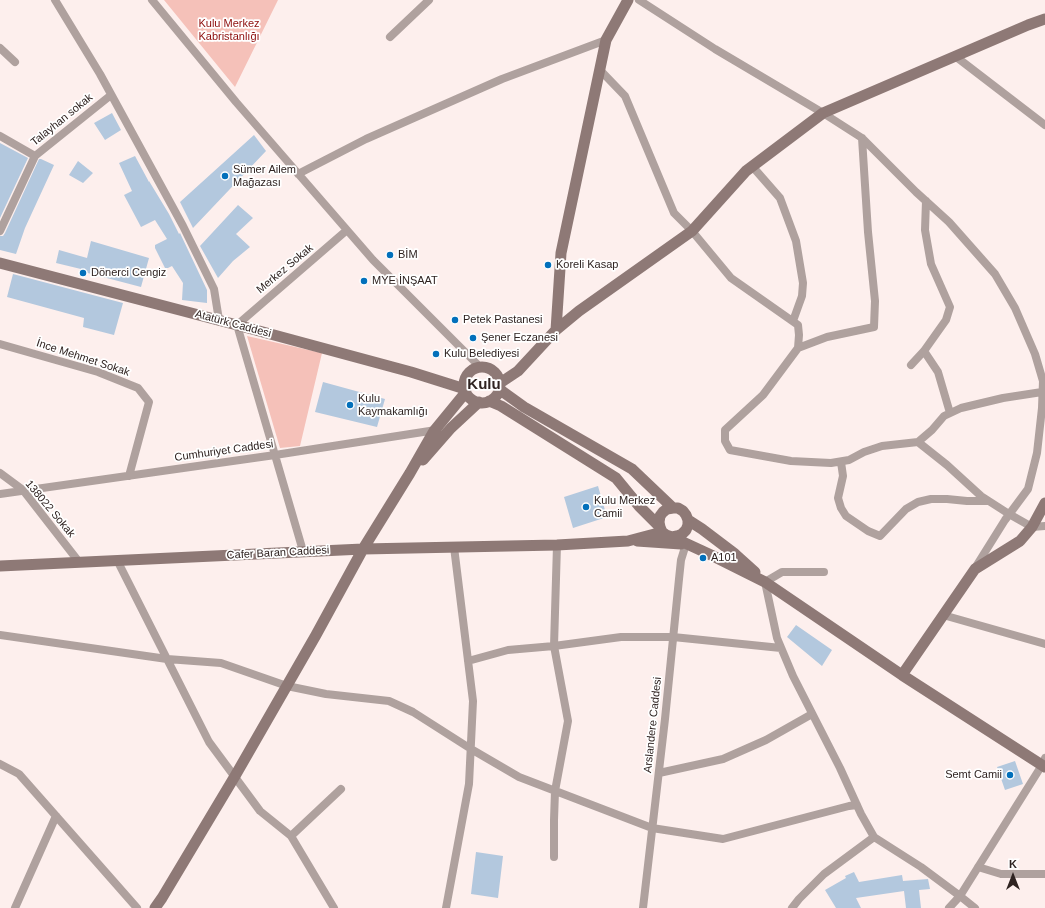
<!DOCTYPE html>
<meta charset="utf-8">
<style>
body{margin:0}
#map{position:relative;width:1045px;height:908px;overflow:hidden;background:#fdefed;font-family:Helvetica,sans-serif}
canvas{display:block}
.north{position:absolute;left:993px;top:856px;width:40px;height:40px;-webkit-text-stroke:3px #fff;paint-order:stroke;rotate:0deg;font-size:11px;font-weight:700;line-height:16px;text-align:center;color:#2f2321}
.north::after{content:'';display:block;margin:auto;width:14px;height:18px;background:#2f2321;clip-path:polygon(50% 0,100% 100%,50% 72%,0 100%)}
</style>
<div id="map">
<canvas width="1045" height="908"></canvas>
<div class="north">K</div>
</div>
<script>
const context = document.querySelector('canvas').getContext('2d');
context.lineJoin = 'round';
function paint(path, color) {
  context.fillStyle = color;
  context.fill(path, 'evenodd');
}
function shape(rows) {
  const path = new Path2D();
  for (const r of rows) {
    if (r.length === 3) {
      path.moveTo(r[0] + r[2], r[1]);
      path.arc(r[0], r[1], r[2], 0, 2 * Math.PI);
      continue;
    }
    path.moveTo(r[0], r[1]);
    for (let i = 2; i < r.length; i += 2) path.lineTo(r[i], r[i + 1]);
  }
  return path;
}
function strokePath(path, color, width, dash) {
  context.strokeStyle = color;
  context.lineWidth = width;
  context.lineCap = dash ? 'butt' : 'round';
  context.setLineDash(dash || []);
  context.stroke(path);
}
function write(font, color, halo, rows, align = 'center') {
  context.font = font + ' Helvetica,sans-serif';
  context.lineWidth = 3.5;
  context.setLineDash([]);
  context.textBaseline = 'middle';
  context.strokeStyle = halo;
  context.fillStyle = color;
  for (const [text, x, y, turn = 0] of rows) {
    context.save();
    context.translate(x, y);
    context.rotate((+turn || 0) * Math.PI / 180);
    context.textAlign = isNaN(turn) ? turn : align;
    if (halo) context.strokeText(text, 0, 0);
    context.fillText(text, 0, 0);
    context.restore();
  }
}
paint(shape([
 [164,0,278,0,235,87],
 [247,336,322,353,300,446,280,448]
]), '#f5c1b9');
paint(shape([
 [112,113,121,130,105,140,94,123],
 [254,135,266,151,193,228,180,202],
 [0,143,28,158,0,218],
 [135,156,149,182,149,181,169,214,179,234,180,233,207,290,207,303,182,300,183,283,172,266,168,268,165,268,155,248,155,245,167,239,155,220,141,227,124,195,132,191,119,163],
 [39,159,41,159,54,165,25,228,16,254,0,250,0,236,3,236,5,233],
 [78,161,93,173,83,183,69,175],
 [238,205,253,218,236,234,250,247,233,261,218,278,200,246],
 [91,241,149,258,141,287,84,272,85,270,56,263,59,250,87,258],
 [13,274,123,303,114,335,83,327,84,318,7,297],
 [323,382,385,399,377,427,315,412],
 [598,486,607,517,573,528,564,497],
 [796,625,832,650,822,666,787,637],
 [1015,761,1023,784,1005,790,997,767],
 [476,852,503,856,498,898,471,894],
 [854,872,859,882,902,875,903,881,928,879,930,889,919,890,921,908,906,908,904,891,856,898,861,908,836,908,825,890,846,878,845,876]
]), '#b3c8de');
strokePath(shape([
 [55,0,100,74,183,226,214,289,219,320],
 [152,0,236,102,373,260,480,367],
 [639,0,715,49,823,113,862,138,916,192,949,222,995,274,1015,308,1035,354,1043,381,1042,408,1037,453,1028,489,1005,520,975,568],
 [390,37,429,0],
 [0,48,15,62],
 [955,56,1045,125],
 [600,70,625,96,674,213,692,231,731,278,798,325,799,335,798,348,763,395,725,430,725,441,730,450,791,461,831,463,849,460,864,452,882,446,918,442,932,430,944,416,961,408,1003,398,1042,392],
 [0,136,35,156],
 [752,166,780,198,796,241,803,283,802,296,793,321],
 [298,174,366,139,502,79,606,40],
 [0,231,35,156,111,95],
 [0,344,98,372,138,388,149,402,129,476],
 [798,348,827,337,874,327,875,301,868,232,862,138],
 [924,351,938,372,950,413],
 [911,365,924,351,946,320,950,307,931,264,925,230,926,201],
 [918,442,947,465,981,496,1009,514,1032,527,1045,526],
 [841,462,843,476,838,498,841,508,846,516,868,531,880,536,906,509,918,502,931,499,947,499,967,501,988,501],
 [0,473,23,490,79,562],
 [0,494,275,455,436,430],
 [303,551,237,325,347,230],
 [117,560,209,742,260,811,291,836,334,908],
 [824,572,782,572,765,582,777,638,793,676,840,768,861,814,874,837,921,867,960,896,975,908],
 [943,615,1045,644],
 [0,635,167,659,221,663,287,686,326,694,389,701,413,712,471,749,519,777,652,828,723,839,849,806,857,805],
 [468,661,508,650,554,646,621,637,673,637,781,648],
 [0,764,19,774,137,908],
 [659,773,723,759,766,740,812,714],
 [291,836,341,789],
 [554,857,554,820,555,791,568,721,554,646,557,545],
 [978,867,1001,874,1045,874],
 [15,908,56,816],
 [446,908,469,784,473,701,454,547],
 [643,908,665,719,679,579,681,560,686,544],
 [792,908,799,899,824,874,874,837],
 [949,908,960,896,1042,765,1045,758]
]), '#afa19e', 8);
strokePath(shape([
 [0,263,237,325,411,372,465,389],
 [556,330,561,253,606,40,628,0],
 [482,385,18],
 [500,383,518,371,556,330,579,311,692,231,746,171,823,113,1028,25,1045,19],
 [499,389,524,407,632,469,673,508,678,508,683,511,686,515,688,520,688,525,686,530,682,534,677,536,672,537,666,535,662,532,660,527,659,522,660,516,663,512,667,509,673,508],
 [489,401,501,406,616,478,639,506,660,527],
 [423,460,451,428,479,402],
 [688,520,702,529,735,554,755,572],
 [672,537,711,555,765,582,902,675,1045,767],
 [637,541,681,544],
 [0,566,363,549,557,545,628,541,662,532],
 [902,675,975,569,1020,541,1032,527,1045,503],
 [155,908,162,898,235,776,316,635,363,549,410,473,434,431,466,392]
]), '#8e7976', 11);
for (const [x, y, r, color] of [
 [225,176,4,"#0270bb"],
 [390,255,4,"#0270bb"],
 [548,265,4,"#0270bb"],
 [83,273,4,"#0270bb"],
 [364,281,4,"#0270bb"],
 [455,320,4,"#0270bb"],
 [473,338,4,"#0270bb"],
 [436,354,4,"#0270bb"],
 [350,405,4,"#0270bb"],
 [586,507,4,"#0270bb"],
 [703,558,4,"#0270bb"],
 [1010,775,4,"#0270bb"]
]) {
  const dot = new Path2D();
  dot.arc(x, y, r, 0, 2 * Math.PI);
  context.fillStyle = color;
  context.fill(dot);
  strokePath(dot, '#fff', 1.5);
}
write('11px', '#8d0d0c', '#fff', [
 ["Kulu Merkez",229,24],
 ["Kabristanlığı",229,37]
]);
write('11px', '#2f2321', '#fff', [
 ["Talayhan sokak",62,120,-39],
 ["Merkez Sokak",285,269,-40],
 ["Atatürk Caddesi",233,324,15],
 ["İnce Mehmet Sokak",83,358,18],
 ["Cumhuriyet Caddesi",224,451,-8],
 ["138022 Sokak",50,509,50],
 ["Cafer Baran Caddesi",278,553,-3],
 ["Arslandere Caddesi",653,725,-84]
]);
write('11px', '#2f2321', '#fff', [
 ["Sümer Ailem",233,170],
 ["Mağazası",233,183],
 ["BİM",398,255],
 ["Koreli Kasap",556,265],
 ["Dönerci Cengiz",91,273],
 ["MYE İNŞAAT",372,281],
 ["Petek Pastanesi",463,320],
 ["Şener Eczanesi",481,338],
 ["Kulu Belediyesi",444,354],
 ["Kulu",358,399],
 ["Kaymakamlığı",358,412],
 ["Kulu Merkez",594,501],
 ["Camii",594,514],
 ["A101",711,558],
 ["Semt Camii",1002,775,"right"]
], 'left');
write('bold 15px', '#2f2321', '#fff', [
 ["Kulu",484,385]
]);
</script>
